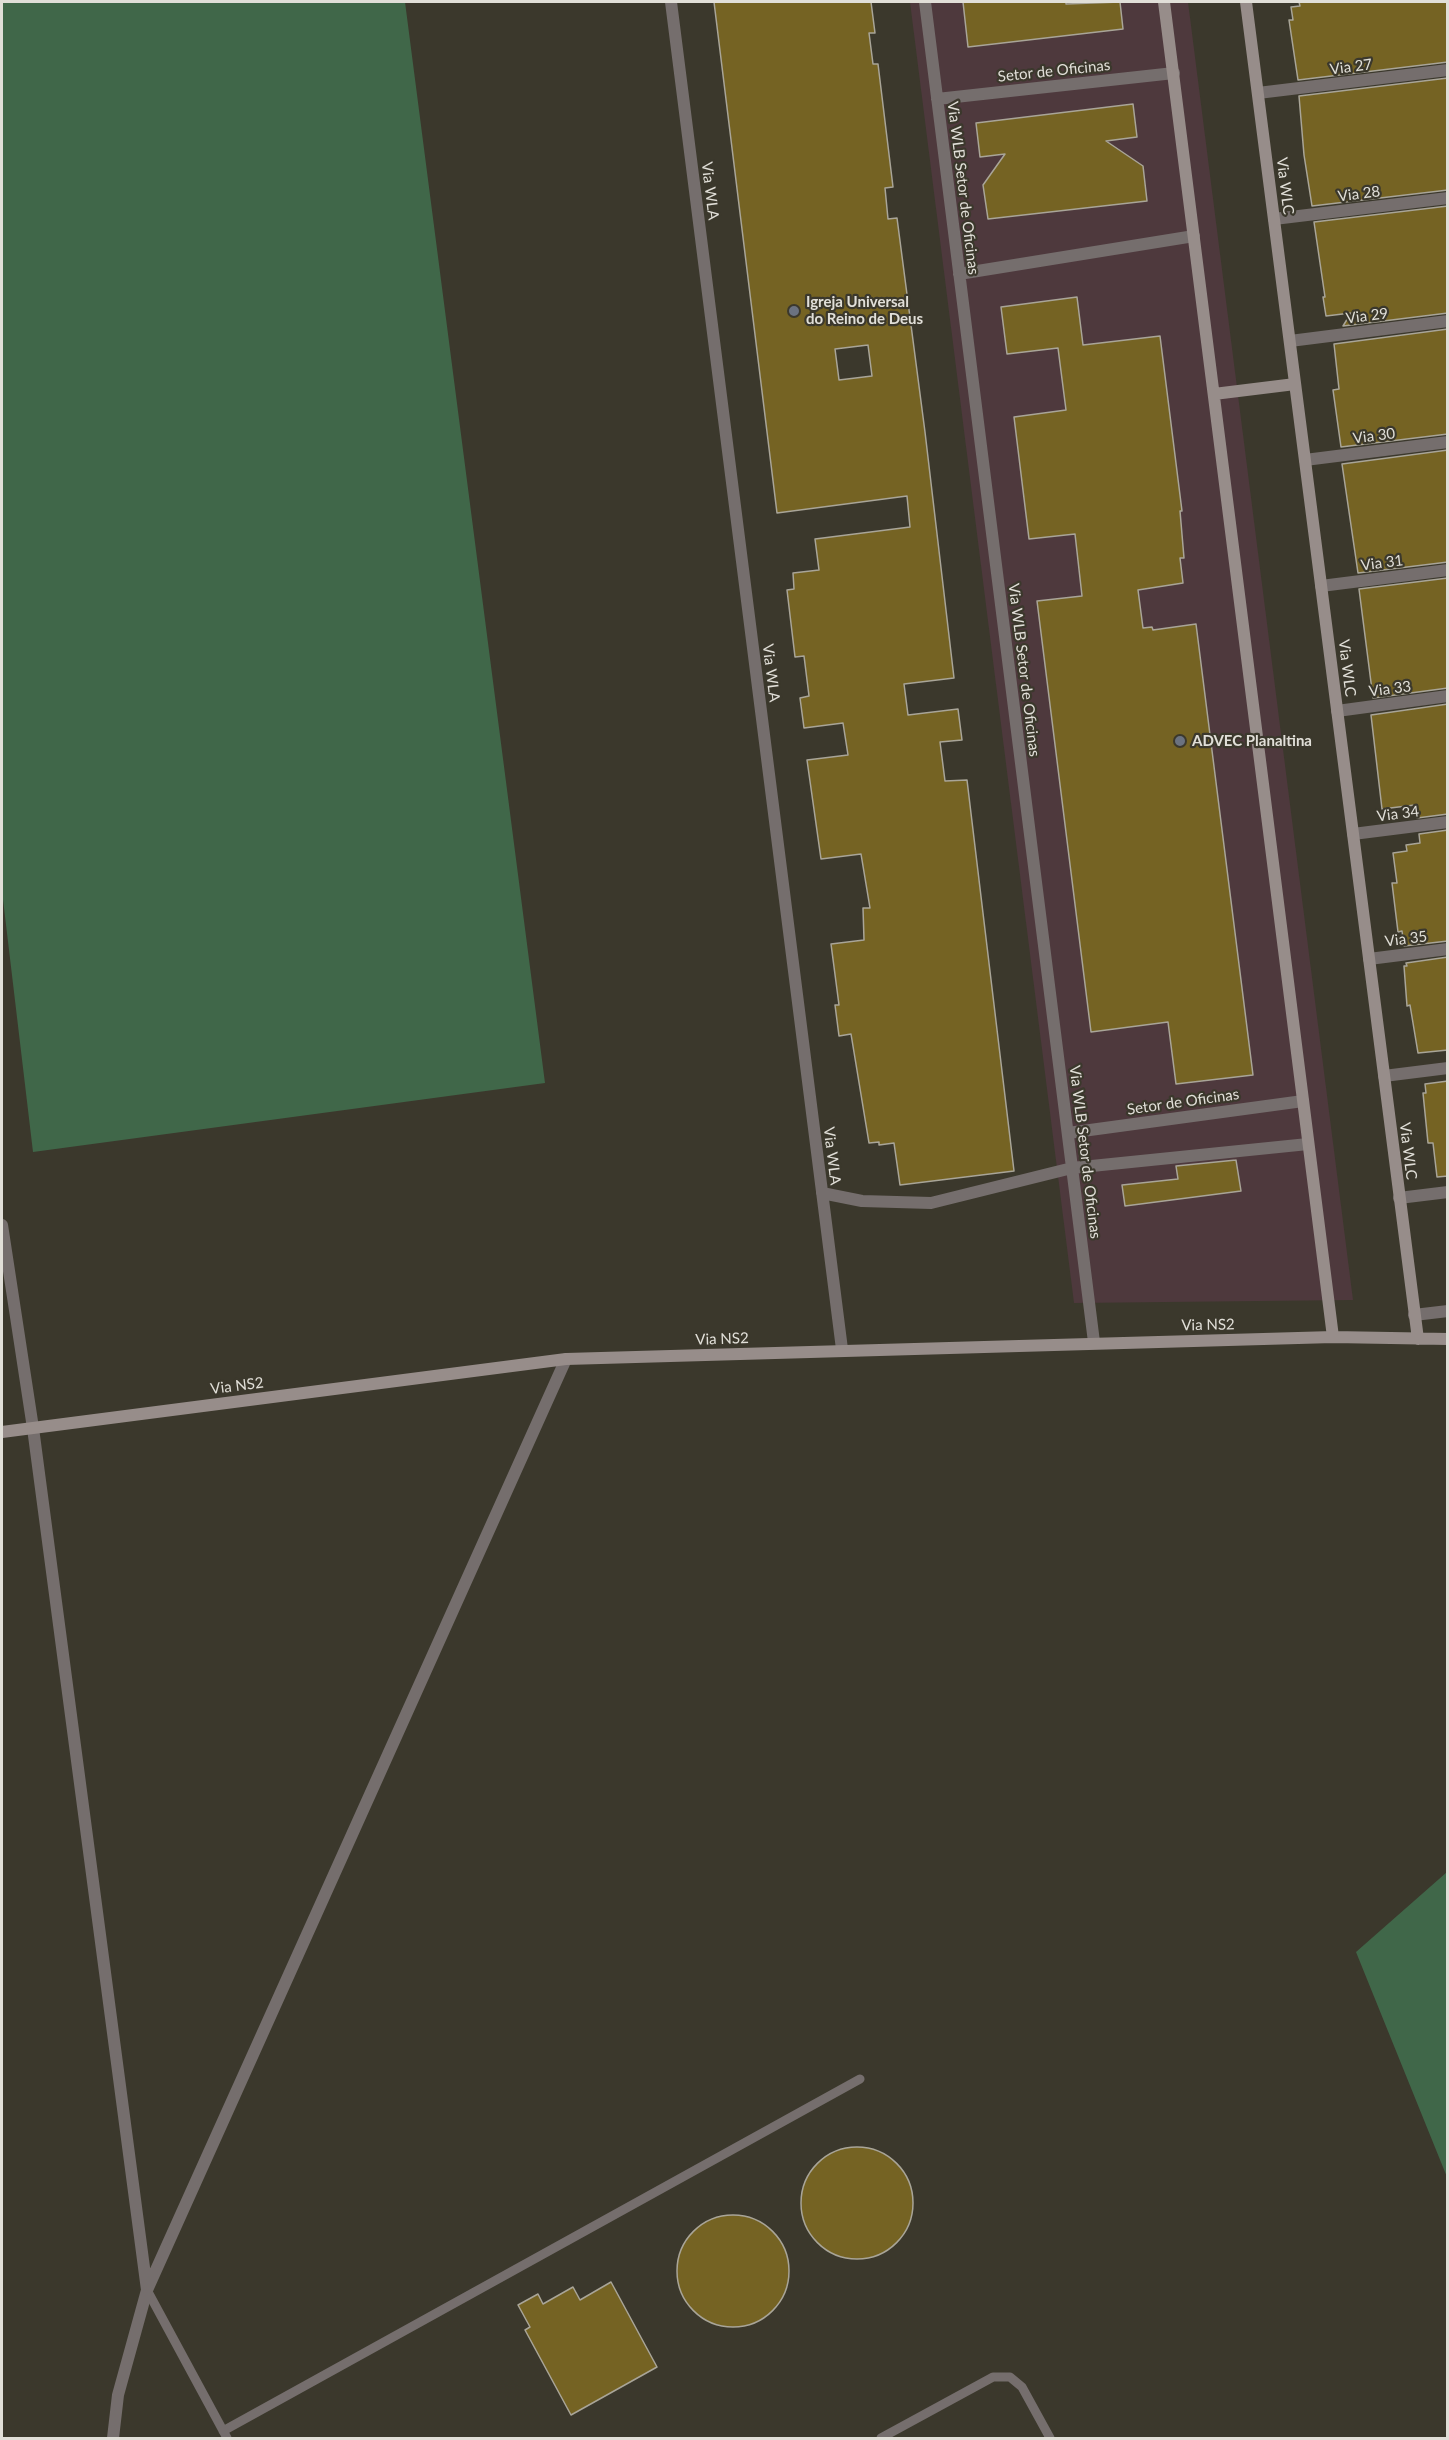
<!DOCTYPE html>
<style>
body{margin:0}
#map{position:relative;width:1449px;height:2440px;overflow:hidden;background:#3b382c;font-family:Lato,sans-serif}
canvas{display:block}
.frame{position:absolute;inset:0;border:3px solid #e1dfd8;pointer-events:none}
</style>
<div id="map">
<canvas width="1449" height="2440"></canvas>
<div class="frame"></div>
</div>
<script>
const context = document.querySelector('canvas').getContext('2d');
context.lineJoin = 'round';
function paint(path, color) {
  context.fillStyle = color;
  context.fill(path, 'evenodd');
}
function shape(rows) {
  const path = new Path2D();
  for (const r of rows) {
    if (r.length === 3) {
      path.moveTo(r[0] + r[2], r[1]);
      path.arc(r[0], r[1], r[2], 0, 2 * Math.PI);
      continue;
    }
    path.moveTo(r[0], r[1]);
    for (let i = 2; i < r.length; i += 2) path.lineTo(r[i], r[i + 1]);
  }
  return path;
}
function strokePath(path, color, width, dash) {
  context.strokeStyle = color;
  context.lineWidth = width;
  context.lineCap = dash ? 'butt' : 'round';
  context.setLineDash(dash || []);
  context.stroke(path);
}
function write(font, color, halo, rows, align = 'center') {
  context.font = font + ' Lato,sans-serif';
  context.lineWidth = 4.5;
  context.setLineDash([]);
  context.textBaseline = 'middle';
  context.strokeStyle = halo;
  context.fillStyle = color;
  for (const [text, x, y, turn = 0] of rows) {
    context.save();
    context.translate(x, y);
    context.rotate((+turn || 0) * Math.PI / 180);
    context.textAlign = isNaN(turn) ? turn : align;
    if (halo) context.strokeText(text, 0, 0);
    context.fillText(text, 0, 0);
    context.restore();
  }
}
paint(shape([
 [910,2,1188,2,1353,1300,1074,1303]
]), '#4e393d');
paint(shape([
 [2,2,405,2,545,1083,33,1152,2,891],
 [1447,1872,1447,2177,1356,1952]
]), '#406749');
const building = shape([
 [714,2,871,2,875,33,869,33,873,64,878,64,893,187,885,188,888,219,897,218,925,432,954,678,904,684,908,715,958,709,962,740,940,742,945,781,967,780,1014,1171,900,1185,894,1143,879,1145,879,1142,869,1143,851,1034,839,1036,835,1005,839,1005,831,944,864,940,863,908,870,908,861,854,821,859,807,760,848,755,843,723,804,728,800,698,809,696,804,656,795,657,787,590,794,589,793,573,819,570,815,539,910,527,907,496,777,513,714,2],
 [868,345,872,376,839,380,835,349,868,345],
 [963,2,1066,2,1066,4,1120,2,1123,29,968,47,963,2],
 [1299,2,1448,2,1448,62,1298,80,1289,20,1293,20,1291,7,1300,6,1299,2],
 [1448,78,1448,190,1312,206,1304,155,1299,96,1448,78],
 [1133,104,1137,137,1106,141,1143,166,1147,201,988,219,983,185,1005,154,980,157,976,123,1133,104],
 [1448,206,1448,313,1343,326,1351,313,1326,316,1323,297,1325,297,1314,222,1448,206],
 [1077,297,1083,345,1160,336,1182,511,1180,511,1184,558,1180,558,1183,583,1138,590,1143,628,1152,627,1153,630,1196,624,1253,1075,1176,1084,1168,1022,1091,1032,1037,601,1082,596,1075,534,1029,539,1014,417,1066,410,1058,348,1007,354,1001,307,1077,297],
 [1448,329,1448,434,1341,447,1333,390,1339,389,1334,344,1448,329],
 [1448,450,1448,562,1358,573,1342,464,1448,450],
 [1448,578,1448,688,1373,698,1359,589,1448,578],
 [1448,704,1448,814,1417,818,1415,805,1382,809,1371,715,1448,704],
 [1448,830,1448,941,1404,946,1402,931,1398,932,1392,883,1397,883,1393,853,1407,851,1406,845,1420,843,1419,834,1448,830],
 [1448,957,1448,1050,1418,1053,1410,1005,1407,1006,1404,966,1407,966,1406,963,1448,957],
 [1448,1081,1448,1176,1437,1177,1433,1143,1428,1143,1423,1093,1426,1093,1425,1084,1448,1081],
 [1236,1160,1241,1191,1125,1206,1122,1185,1178,1179,1176,1166,1236,1160],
 [857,2203,56],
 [733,2271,56],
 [611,2282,657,2367,571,2415,525,2330,530,2327,518,2305,538,2294,543,2304,573,2287,580,2300,611,2282]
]);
paint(building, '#756323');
strokePath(building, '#a9a598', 1.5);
strokePath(shape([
 [147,2290,227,2438],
 [223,2431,860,2079],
 [881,2438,993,2377,1010,2377,1022,2387,1050,2438]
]), '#756e6d', 9);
strokePath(shape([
 [671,2,842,1349],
 [925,2,1094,1342],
 [1258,93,1448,70],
 [937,99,1174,73],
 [1274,219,1448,198],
 [959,274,1194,236],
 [1290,341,1448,321],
 [1305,460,1448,442],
 [1321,586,1448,570],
 [1337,711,1448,696],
 [1353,834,1448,822],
 [1369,959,1448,949],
 [1384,1076,1448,1068],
 [1068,1133,1303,1101],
 [822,1193,862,1201,931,1203,1072,1168,1308,1144],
 [1399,1198,1448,1192],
 [2,1225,33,1428,147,2290],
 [1414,1315,1448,1311],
 [113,2438,118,2395,147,2290,566,1359]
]), '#756e6d', 12);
strokePath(shape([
 [1164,2,1333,1337],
 [1246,2,1418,1339],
 [1214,394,1295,384],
 [2,1432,566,1359,1333,1337,1448,1339]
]), '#978d8a', 12);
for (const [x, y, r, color] of [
 [794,311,6,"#6b7280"],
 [1180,741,6,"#6b7280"]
]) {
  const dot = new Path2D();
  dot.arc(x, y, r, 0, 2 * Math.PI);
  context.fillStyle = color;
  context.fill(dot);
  strokePath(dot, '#3b382c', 2);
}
write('15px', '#e1dfd8', '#3b382c', [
 ["Via 27",1351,67,-7],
 ["Setor de Oficinas",1054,71,-6],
 ["Via WLC",1285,186,83],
 ["Via WLB Setor de Oficinas",963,188,83],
 ["Via WLA",710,191,83],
 ["Via 28",1359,194,-7],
 ["Via 29",1367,316,-7],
 ["Via 30",1374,436,-7],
 ["Via 31",1382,563,-7],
 ["Via WLC",1347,668,83],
 ["Via WLB Setor de Oficinas",1024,670,83],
 ["Via WLA",771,673,83],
 ["Via 33",1390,689,-7],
 ["Via 34",1398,814,-7],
 ["Via 35",1406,939,-7],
 ["Setor de Oficinas",1183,1102,-8],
 ["Via WLC",1408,1151,83],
 ["Via WLB Setor de Oficinas",1085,1152,83],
 ["Via WLA",832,1156,83],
 ["Via NS2",1208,1325,-1],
 ["Via NS2",722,1339,-2],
 ["Via NS2",237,1386,-7]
]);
write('bold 15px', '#e1dfd8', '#3b382c', [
 ["Igreja Universal",806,302],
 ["do Reino de Deus",806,319],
 ["ADVEC Planaltina",1192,741]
], 'left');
</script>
